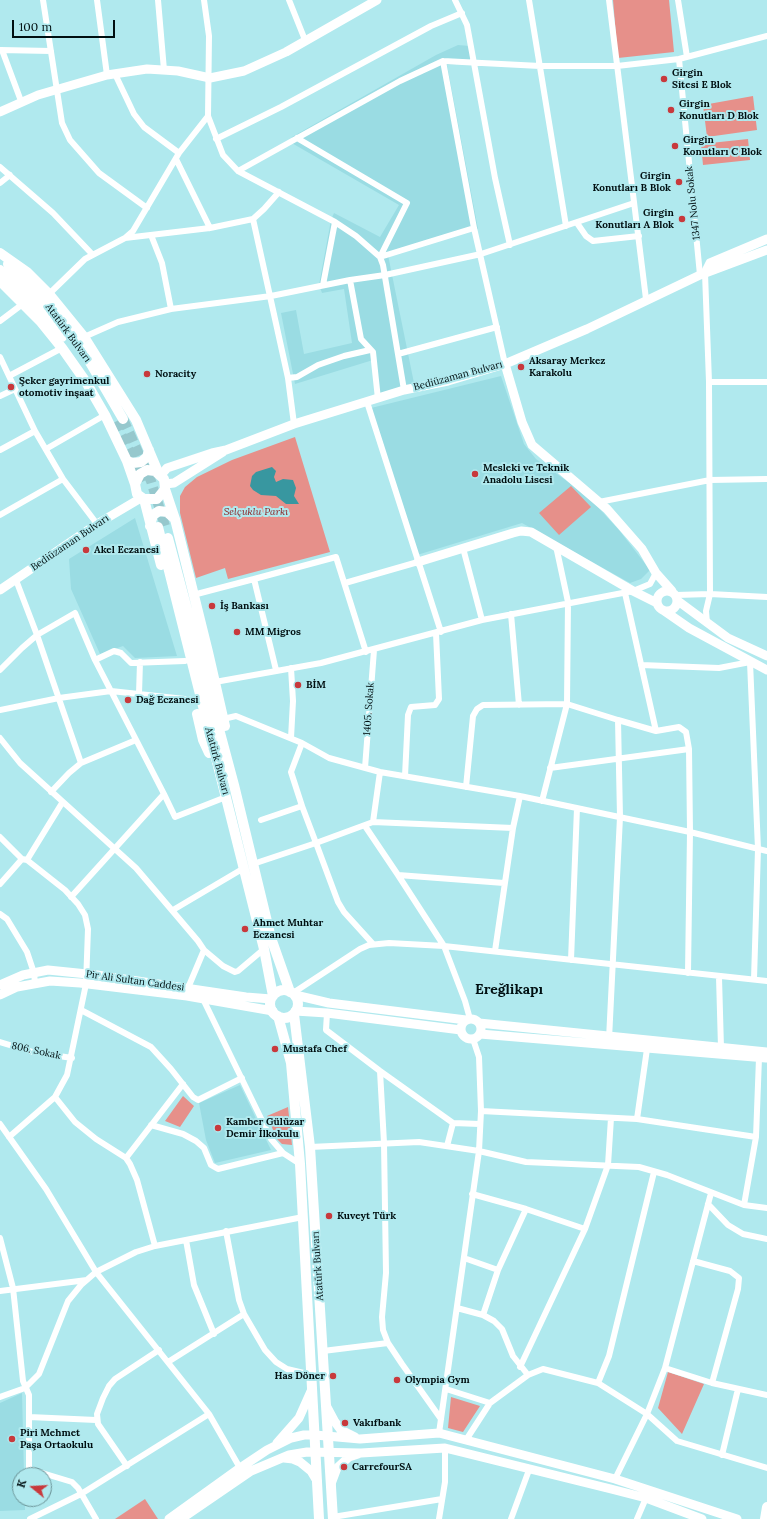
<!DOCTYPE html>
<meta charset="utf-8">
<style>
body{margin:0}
#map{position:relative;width:767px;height:1519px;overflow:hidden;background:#b0e9ee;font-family:Lora,serif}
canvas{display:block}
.north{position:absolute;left:12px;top:1467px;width:40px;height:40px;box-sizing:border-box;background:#b0e9ee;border:1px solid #6a9296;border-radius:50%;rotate:288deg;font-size:11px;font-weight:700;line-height:16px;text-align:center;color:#000f11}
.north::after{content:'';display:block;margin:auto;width:14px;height:18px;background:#c8393c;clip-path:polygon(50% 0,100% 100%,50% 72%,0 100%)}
.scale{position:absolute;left:12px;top:20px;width:103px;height:18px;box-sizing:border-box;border:2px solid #000f11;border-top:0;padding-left:5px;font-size:12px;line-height:14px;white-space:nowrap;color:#000f11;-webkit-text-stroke:3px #b0e9ee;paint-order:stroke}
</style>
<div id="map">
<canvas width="767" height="1519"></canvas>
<div class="north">K</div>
<div class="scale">100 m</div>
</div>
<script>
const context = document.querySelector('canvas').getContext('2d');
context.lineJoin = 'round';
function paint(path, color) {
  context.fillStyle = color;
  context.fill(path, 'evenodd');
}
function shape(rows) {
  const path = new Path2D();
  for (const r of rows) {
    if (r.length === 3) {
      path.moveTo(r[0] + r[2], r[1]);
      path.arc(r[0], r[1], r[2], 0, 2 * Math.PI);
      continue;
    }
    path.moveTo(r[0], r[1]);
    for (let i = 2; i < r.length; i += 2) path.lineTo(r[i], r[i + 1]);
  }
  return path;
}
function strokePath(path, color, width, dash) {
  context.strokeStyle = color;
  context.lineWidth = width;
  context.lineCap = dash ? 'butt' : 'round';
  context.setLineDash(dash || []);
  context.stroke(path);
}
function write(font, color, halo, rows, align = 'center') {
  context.font = font + ' Lora,serif';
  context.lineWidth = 4;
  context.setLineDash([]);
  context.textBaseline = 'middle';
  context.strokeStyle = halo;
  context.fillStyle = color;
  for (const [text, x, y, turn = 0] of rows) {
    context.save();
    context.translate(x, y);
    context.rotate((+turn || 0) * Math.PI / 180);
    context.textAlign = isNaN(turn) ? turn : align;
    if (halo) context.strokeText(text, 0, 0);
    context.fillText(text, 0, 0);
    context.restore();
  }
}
paint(shape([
 [458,45,470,46,474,63,447,65,478,229,474,228,388,255,415,388,378,399,373,360,295,384,281,313,296,310,304,354,352,343,344,289,322,293,319,285,331,220,334,213,380,237,399,205,290,142,292,137,436,55],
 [501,376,524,444,536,459,571,484,594,503,619,530,650,570,641,579,630,583,522,523,417,555,371,408],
 [135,518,177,656,135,658,123,646,100,654,71,589,69,559],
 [240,1085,271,1150,215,1163,206,1140,199,1103],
 [22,1393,24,1475,20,1475,20,1499,25,1499,25,1510,0,1511,0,1403]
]), '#9adce3');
paint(shape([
 [613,0,669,0,674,52,618,58],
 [753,96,757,130,707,137,703,105],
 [748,139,750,160,703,165,701,144],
 [295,437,330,552,228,579,225,568,196,578,180,513,180,496,185,487,197,477,232,460],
 [571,486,591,507,559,535,539,513],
 [183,1096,194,1106,180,1127,165,1121],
 [288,1107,292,1145,282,1144,277,1139,267,1116],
 [668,1372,704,1384,682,1434,658,1408],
 [451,1397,480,1406,463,1432,448,1428],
 [145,1499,158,1519,115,1519]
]), '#e6908a');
paint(shape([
 [272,467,276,471,274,477,276,482,283,479,293,480,296,488,294,496,299,504,286,504,276,496,261,495,253,490,250,486,252,476,256,472]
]), '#3897a0');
strokePath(shape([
 [123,419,151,481,165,526],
 [115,422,144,481]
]), '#96c8cd', 10, [10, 5]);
strokePath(shape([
 [43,0,62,123,70,140,99,173,147,208],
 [97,0,107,75],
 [158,0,164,70],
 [204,0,209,36,208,116,223,155,238,171,335,222,356,236,380,257,383,265,404,390],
 [289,0,305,40],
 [455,0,467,25,495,178,510,245],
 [529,0,566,226],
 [609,0,646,299],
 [678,0,687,57],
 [0,50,51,51],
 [2,50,21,101],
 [679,59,700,275],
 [443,61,474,228,505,364],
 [115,74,134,114,144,127,179,153],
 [297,138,407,203,380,257],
 [216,139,281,107,431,26,462,13],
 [176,159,210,228],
 [0,167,53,213,92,254],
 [238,171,400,81,443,61,540,66,617,66,679,59,767,36],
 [0,183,10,175],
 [253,219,288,378,294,424],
 [577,223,586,236,593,241,639,236],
 [151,235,162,263,171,309],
 [125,238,210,228,253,219,264,209,279,192],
 [380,257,474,228],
 [705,273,709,382,710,594,706,611,707,623],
 [323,285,335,222],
 [49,294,85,259,125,238,133,231,179,153,208,116],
 [0,321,24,303],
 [84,337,118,322,171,309,271,296,350,280],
 [398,354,497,327],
 [0,357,35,431,63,479,97,524],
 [9,376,62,348],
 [288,378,297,377,318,365,344,356,370,350],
 [709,382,767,382],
 [0,396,15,389],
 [378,399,373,352,361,339,350,280,385,275,481,254,634,203],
 [367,402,441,632],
 [46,449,105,415],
 [0,450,35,431],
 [599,502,710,480,767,479],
 [0,515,63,479],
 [463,548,482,620],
 [254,579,336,557,366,652],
 [16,580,37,635,81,763],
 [345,583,418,562],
 [625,593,656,731],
 [193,595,254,579,276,670],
 [676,595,710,594,767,597],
 [511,614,519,705],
 [95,660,114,651,121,653,131,663,185,661],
 [641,665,719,668,750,662,758,849,754,979],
 [0,670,22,648,37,635,75,613,95,660,164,794,71,897],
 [215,682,321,663,482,620,633,591,650,584,656,573],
 [139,694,140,662],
 [0,710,59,698,111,691,194,700],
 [223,719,236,716,302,743,329,758,380,772,520,796,690,832,767,851],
 [618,720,656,731,679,727,686,732,689,749,690,832,688,973],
 [0,738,20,763,136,868,198,941,204,950,188,988],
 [291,738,293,701,291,668],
 [365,768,374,650],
 [550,768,689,749],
 [405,776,408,715,411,707,435,705,439,699,436,633],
 [466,787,473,716,477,709,483,705,567,704,618,720,620,817,609,1039],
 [51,792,69,773,81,763,136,740],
 [164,794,175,817,226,797],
 [542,801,567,704,568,602,556,546],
 [261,820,302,806,291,772,302,743],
 [373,822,380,772],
 [365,826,398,875,504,883],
 [0,837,22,859,27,860,65,890,78,904,85,915,88,929,86,984,67,1075,55,1097,9,1137],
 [27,860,62,803],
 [253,864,316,843,302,806],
 [398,875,444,946,465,1001,470,1019],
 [0,884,22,859],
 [173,910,244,868],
 [0,914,7,919,27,952,34,973,35,983],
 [373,944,344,912,338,902,316,843,373,822,513,828],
 [204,950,223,966,235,972,238,971,264,949],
 [495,951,513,828,520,796],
 [571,960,577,808],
 [719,977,721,1048],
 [293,993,360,949,369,945,389,943,444,946,767,981],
 [203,999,271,1139,283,1153,300,1164],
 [81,1010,151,1047,171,1069,193,1097,198,1100,242,1078],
 [327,1013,326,1030,380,1071,453,1123,480,1124],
 [0,1042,33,1052,72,1058],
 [380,1071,384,1143,386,1273,382,1317,383,1330,388,1343,402,1364,441,1419],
 [55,1097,75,1122,96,1139,126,1158,130,1164,137,1180,155,1246],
 [481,1111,637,1119,756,1137],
 [637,1119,647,1049],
 [0,1124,46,1189,96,1272,209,1414,240,1468],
 [151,1125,183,1134,196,1141,204,1148,211,1165,218,1169,283,1153],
 [447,1146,453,1123],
 [310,1147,419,1142,479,1151,526,1162,639,1167,667,1175,744,1205,767,1208],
 [126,1158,183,1084],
 [472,1194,526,1209,585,1229],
 [708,1204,728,1225,743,1234,767,1239],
 [744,1205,756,1137,759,1058],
 [226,1231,239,1300,244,1314,265,1350,276,1362,287,1369,312,1375],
 [0,1238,13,1288,23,1381,29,1395,29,1469,72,1482,78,1488,96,1519],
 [186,1240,194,1285,214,1334],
 [464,1258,498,1270],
 [693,1261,730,1271,739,1278,738,1289,712,1383],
 [0,1291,87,1280],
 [457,1308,483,1315,494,1321,502,1329,513,1356,528,1375],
 [483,1315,498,1270,526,1209],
 [323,1351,388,1343],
 [168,1362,244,1314],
 [520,1367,585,1229,608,1165,611,1118],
 [665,1368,712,1383,767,1395],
 [598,1383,609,1356,654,1172],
 [446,1389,490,1403],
 [0,1397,25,1388,39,1374,68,1301,81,1285,96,1272,136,1252,155,1246,303,1217],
 [29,1417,96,1420],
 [439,1433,479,1151,481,1111,479,1057,473,1039],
 [466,1440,490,1403,528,1375,543,1369,598,1383,647,1414,677,1441,767,1468],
 [722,1455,738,1389],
 [127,1466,98,1424,97,1414,103,1398,109,1386,115,1379,159,1350],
 [615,1479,647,1414,665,1368,711,1193],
 [333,1517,442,1499],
 [30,1519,81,1494,209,1414],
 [439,1519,445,1482,445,1448],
 [511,1519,529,1470],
 [637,1519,646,1498]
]), '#fff', 6);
strokePath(shape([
 [0,112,38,95,107,75,147,69,178,71,210,78,244,71,286,52,377,0],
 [705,273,710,263,767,239],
 [505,364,522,422,532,445,607,509,642,549,656,573,672,591],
 [161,475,167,468,212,453,226,450,294,424,404,390,448,381,505,364,587,329,700,275,767,250],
 [165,484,174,483,223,452],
 [418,562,513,533,521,531,531,532,633,591,657,603],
 [0,590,97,524,141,498],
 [667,601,10],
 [678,601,728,638,767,656],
 [663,610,689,628,767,670],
 [0,985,23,975,48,970,97,975,246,997,271,999],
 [0,995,17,987,50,981,80,983,187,996,273,1011],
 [295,995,329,1003,466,1020],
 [295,1011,327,1013,461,1030],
 [471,1029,10],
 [479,1023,767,1052],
 [480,1034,766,1058],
 [327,1407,335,1422,341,1430,355,1437],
 [277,1443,299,1418,312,1389],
 [284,1458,293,1459,300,1462,311,1471,317,1481],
 [331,1484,337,1468,349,1457,358,1454],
 [169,1519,240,1468,267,1450,291,1438,304,1435,315,1435,360,1439,439,1433,615,1479,737,1519],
 [181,1519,251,1471,289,1455,307,1452,361,1453,445,1448,611,1489,646,1498,702,1519]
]), '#fff', 9);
strokePath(shape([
 [0,253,27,272,49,294,84,337,136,420,158,472],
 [8,264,45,301,68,330,91,364,123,419],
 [0,270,41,309,62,337],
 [0,281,41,322,62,348,86,382,105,415,127,461,135,484],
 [127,461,133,463,141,462,147,457,149,450],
 [165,489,175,519,208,652,225,726],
 [144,499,157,499,165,489,164,479,155,471,147,470,140,474,135,484,137,494,144,499,161,565],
 [150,526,153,515,159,511,167,512,175,519],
 [158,527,264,949,273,996],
 [168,538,234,785,271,938,290,992],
 [197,714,203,740,209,753],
 [284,1004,14],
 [294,1014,310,1147,333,1519],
 [278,1016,291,1063,300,1164,319,1519],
 [765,1519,767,1507]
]), '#fff', 10);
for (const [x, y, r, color] of [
 [664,79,4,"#c8393c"],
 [671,110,4,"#c8393c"],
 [675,146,4,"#c8393c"],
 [679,182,4,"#c8393c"],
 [682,219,4,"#c8393c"],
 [521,367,4,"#c8393c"],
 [147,374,4,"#c8393c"],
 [11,387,4,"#c8393c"],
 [475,474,4,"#c8393c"],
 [86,550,4,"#c8393c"],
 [212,606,4,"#c8393c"],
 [237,632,4,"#c8393c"],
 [298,685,4,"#c8393c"],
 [128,700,4,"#c8393c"],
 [245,929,4,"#c8393c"],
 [275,1049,4,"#c8393c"],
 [218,1128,4,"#c8393c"],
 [329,1216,4,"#c8393c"],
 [333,1376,4,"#c8393c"],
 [397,1380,4,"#c8393c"],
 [345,1423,4,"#c8393c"],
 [12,1439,4,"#c8393c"],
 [344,1467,4,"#c8393c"]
]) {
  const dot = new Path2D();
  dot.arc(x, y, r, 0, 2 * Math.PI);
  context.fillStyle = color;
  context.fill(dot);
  strokePath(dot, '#b0e9ee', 1.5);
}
write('bold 10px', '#000f11', '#b0e9ee', [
 ["Girgin",672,73],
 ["Sitesi E Blok",672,85],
 ["Girgin",679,104],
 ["Konutları D Blok",679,116],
 ["Girgin",683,140],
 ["Konutları C Blok",683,152],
 ["Girgin",671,176,"right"],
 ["Konutları B Blok",671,188,"right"],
 ["Girgin",674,213,"right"],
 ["Konutları A Blok",674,225,"right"],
 ["Aksaray Merkez",529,361],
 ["Karakolu",529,373],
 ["Noracity",155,374],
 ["Şeker gayrimenkul",19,381],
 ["otomotiv inşaat",19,393],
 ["Mesleki ve Teknik",483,468],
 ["Anadolu Lisesi",483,480],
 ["Akel Eczanesi",94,550],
 ["İş Bankası",220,606],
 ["MM Migros",245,632],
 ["BİM",306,685],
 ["Dağ Eczanesi",136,700],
 ["Ahmet Muhtar",253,923],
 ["Eczanesi",253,935],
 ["Mustafa Chef",283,1049],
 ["Kamber Gülüzar",226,1122],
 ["Demir İlkokulu",226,1134],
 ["Kuveyt Türk",337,1216],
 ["Has Döner",325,1376,"right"],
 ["Olympia Gym",405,1380],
 ["Vakıfbank",353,1423],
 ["Piri Mehmet",20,1433],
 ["Paşa Ortaokulu",20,1445],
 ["CarrefourSA",352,1467]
], 'left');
write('10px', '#000f11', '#b0e9ee', [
 ["1347 Nolu Sokak",693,203,-96],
 ["Atatürk Bulvarı",68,333,54],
 ["Bediüzaman Bulvarı",458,376,-15],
 ["Bediüzaman Bulvarı",70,543,-34],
 ["1405. Sokak",369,709,-86],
 ["Atatürk Bulvarı",217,761,75],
 ["Pir Ali Sultan Caddesi",135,981,8],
 ["806. Sokak",36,1051,12],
 ["Atatürk Bulvarı",318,1266,-94]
]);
write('italic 10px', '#8c2426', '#b0e9ee', [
 ["Selçuklu Parkı",256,512]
]);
write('bold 14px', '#000f11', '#b0e9ee', [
 ["Ereğlikapı",509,990]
]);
</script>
